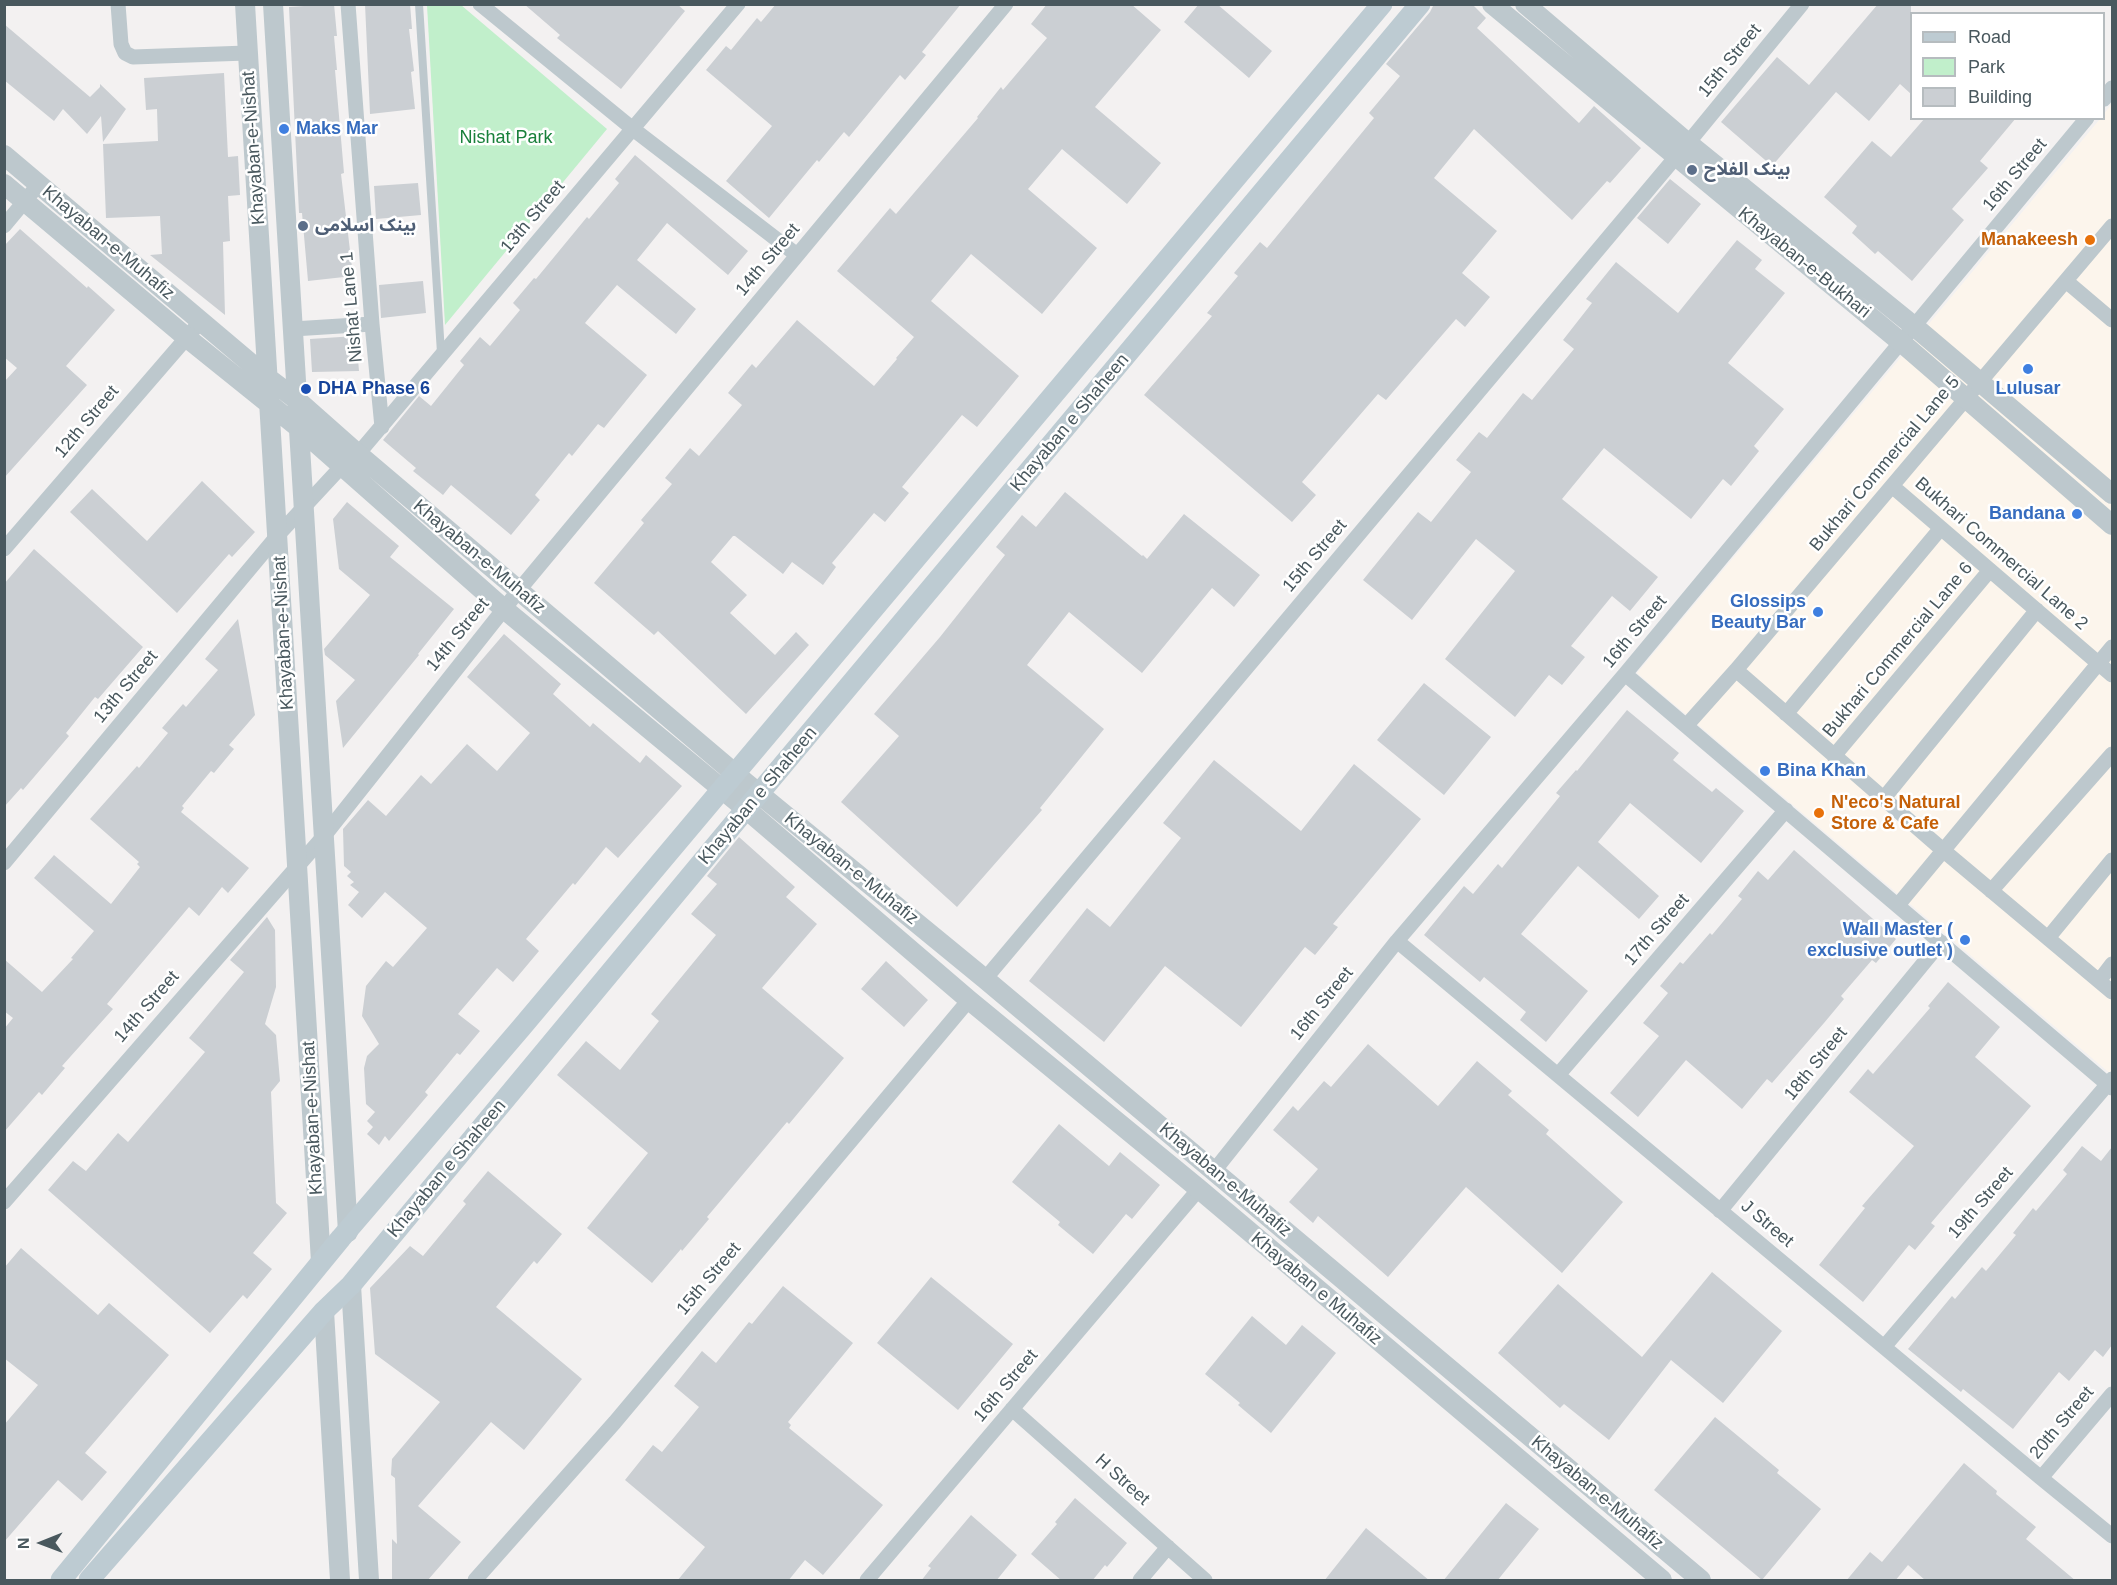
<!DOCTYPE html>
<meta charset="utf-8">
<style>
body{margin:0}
#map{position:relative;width:2117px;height:1585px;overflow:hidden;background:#f3f1f1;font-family:Helvetica,sans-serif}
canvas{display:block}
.frame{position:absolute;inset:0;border:6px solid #49585e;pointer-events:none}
.legend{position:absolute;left:1910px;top:12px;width:195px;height:108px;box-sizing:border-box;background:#fff;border:2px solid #b6bcbf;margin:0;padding:8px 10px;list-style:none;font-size:18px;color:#49585e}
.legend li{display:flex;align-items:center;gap:12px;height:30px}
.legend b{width:30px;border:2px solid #b6bcbf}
.north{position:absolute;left:12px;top:1513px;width:60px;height:60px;-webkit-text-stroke:4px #fff;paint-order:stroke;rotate:269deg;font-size:16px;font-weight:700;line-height:24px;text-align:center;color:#49585e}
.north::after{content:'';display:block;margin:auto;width:21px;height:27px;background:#49585e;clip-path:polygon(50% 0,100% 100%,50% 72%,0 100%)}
</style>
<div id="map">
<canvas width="2117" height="1585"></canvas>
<div class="frame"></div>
<ul class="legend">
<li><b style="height:8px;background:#bdcbd2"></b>Road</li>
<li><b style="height:16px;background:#c1efcb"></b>Park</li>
<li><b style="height:16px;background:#cbcfd3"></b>Building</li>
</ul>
<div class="north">N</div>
</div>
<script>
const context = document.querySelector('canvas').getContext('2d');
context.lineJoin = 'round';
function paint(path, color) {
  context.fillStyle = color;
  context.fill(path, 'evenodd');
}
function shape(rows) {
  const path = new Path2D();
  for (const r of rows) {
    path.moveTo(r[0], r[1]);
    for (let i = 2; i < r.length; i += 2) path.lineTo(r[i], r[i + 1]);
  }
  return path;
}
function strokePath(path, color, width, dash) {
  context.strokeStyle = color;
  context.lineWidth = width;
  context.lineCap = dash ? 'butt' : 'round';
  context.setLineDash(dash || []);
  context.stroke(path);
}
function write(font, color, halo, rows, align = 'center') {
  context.font = font + ' Helvetica,"Noto Sans Arabic",sans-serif';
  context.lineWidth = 5;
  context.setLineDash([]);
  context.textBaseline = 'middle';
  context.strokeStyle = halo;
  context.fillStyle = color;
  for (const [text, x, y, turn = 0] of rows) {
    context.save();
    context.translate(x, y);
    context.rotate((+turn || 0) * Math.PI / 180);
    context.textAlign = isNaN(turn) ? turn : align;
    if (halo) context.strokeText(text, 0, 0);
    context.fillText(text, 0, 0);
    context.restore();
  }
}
paint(shape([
 [2112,103,2112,1075,1637,673,2100,119,2104,118,2104,114]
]), '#fcf5ec');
paint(shape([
 [427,5,461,5,607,129,445,325]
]), '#c1efcb');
paint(shape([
 [334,4,337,36,334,36,337,70,335,70,344,173,341,174,353,276,308,281,302,213,299,213,289,7],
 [365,4,410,4,412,29,409,29,414,71,411,72,415,109,370,114],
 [524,4,677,4,685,11,621,89,557,38,560,35],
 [776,4,961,4,922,52,926,55,905,80,900,75,849,137,844,132,819,162,817,160,769,218,726,181,772,126,706,70,726,46,731,50,757,18,761,22],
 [1047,4,1131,4,1161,30,1095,107,1161,163,1127,204,1062,149,1028,189,1097,248,1042,314,971,254,931,301,1019,376,977,427,962,415,902,487,909,493,885,522,874,513,832,563,836,567,823,585,792,562,783,574,735,536,733,536,711,562,747,595,730,613,775,655,796,632,809,645,746,714,658,631,654,635,594,583,644,523,641,520,672,484,665,478,690,448,699,456,742,405,728,393,752,364,756,368,797,320,874,386,897,359,896,358,914,337,837,271,890,208,896,214,978,118,977,117,1001,87,1003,90,1047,38,1031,24],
 [1199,4,1217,4,1272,51,1249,78,1184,22],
 [1434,4,1472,4,1486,18,1477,28,1579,123,1594,106,1641,148,1610,183,1607,181,1572,220,1474,129,1434,178,1497,231,1462,273,1490,297,1465,327,1456,319,1386,400,1378,394,1302,482,1316,495,1292,522,1144,395,1212,316,1207,313,1238,276,1234,273,1260,242,1267,248,1374,118,1369,113,1400,76,1386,64,1430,12],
 [1878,4,1911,4,1911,94,1900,84,1869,121,1836,92,1772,166,1721,122,1777,57,1809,85],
 [4,24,90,97,100,87,100,84,126,109,103,142,101,116,87,134,63,109,54,121,4,80],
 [224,73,228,157,238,156,240,195,228,196,230,241,223,242,225,315,150,255,162,254,160,216,106,218,103,144,158,141,157,109,146,110,144,78],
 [1925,118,2016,118,1980,161,1988,168,1952,209,1964,220,1912,281,1878,251,1875,254,1852,233,1857,226,1824,197,1872,141,1891,157],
 [635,155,748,251,728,275,667,223,637,260,696,309,676,334,617,285,585,323,647,375,604,428,598,424,572,456,569,453,535,495,540,500,511,535,451,485,443,495,413,471,416,468,383,440,419,396,431,406,464,365,460,361,480,337,490,346,520,310,513,303,534,278,536,279,587,217,589,219,619,183,615,179],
 [1670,179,1701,204,1668,244,1637,218],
 [418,183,421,215,376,219,374,186],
 [20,229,87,288,88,286,115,310,66,366,87,385,4,478,4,382,17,368,4,357,4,246],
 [1737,240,1762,260,1755,269,1785,293,1728,363,1784,409,1754,446,1759,451,1731,486,1723,479,1691,519,1604,448,1562,499,1658,577,1630,611,1612,596,1571,646,1585,657,1562,685,1549,675,1515,717,1445,659,1515,571,1476,539,1412,620,1363,580,1418,512,1431,522,1471,472,1456,460,1479,432,1487,438,1523,393,1532,400,1574,349,1563,340,1592,303,1586,299,1616,262,1678,313],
 [423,281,426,313,381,318,379,285],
 [356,336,359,371,312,372,310,339],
 [202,481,255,532,232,557,229,554,177,613,70,512,92,489,147,541],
 [1065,492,1142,556,1143,555,1147,559,1184,514,1260,575,1234,607,1212,588,1142,673,1069,612,1027,665,1104,729,1040,808,1042,810,957,907,841,802,899,736,874,714,940,637,1005,555,996,547,1022,515,1036,527],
 [347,502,399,546,390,557,454,609,418,654,419,655,343,748,336,701,355,680,325,655,324,649,370,595,339,569,333,519],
 [34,549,143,647,98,699,95,697,66,733,69,736,23,790,21,788,4,807,4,584],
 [238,619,255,715,229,745,234,749,214,773,211,771,182,806,184,808,181,812,249,868,228,893,222,887,199,916,189,907,107,1004,113,1009,62,1066,65,1068,42,1095,39,1092,4,1132,4,1029,13,1018,4,1011,4,959,42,992,73,959,71,958,94,931,34,878,54,855,111,904,140,867,137,864,139,862,90,819,137,766,139,768,168,733,162,728,183,704,186,707,218,670,205,659],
 [504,634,561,684,553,694,590,727,593,723,640,763,646,755,682,786,618,858,606,847,575,885,573,883,526,939,539,951,513,982,497,968,458,1014,480,1031,460,1055,457,1053,425,1092,428,1095,389,1141,385,1136,379,1145,367,1134,373,1127,367,1121,375,1112,366,1104,364,1068,367,1056,379,1044,362,1016,366,986,386,961,393,967,427,928,385,892,362,918,348,905,359,892,350,885,354,882,347,876,351,872,344,866,343,829,368,800,386,816,421,775,431,784,467,744,497,771,530,733,467,677],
 [1424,683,1491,737,1444,795,1377,740],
 [1627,710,1679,753,1673,760,1712,792,1716,788,1744,811,1701,863,1630,803,1598,842,1659,896,1639,919,1578,866,1521,934,1588,991,1546,1042,1520,1020,1526,1012,1484,977,1480,982,1424,935,1464,886,1473,894,1498,864,1502,868,1560,796,1556,793,1576,770,1577,771],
 [1214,760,1301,831,1354,764,1421,819,1333,924,1338,927,1315,955,1305,947,1241,1027,1165,966,1104,1042,1029,981,1087,908,1110,927,1181,838,1163,823],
 [739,837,795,887,786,897,817,924,762,988,844,1058,789,1124,787,1122,707,1217,709,1219,682,1251,681,1249,652,1283,587,1228,648,1153,557,1075,586,1041,620,1070,659,1021,651,1014,716,935,691,914,717,884,707,876],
 [1794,850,1896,939,1876,963,1872,960,1841,996,1844,999,1824,1023,1772,1083,1767,1079,1742,1109,1686,1060,1638,1117,1610,1093,1659,1036,1643,1023,1668,993,1660,986,1680,962,1683,964,1710,933,1712,935,1742,899,1738,896,1758,871,1768,880],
 [267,917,275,930,276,987,265,1024,276,1035,280,1081,271,1092,276,1203,287,1213,253,1253,272,1269,247,1299,243,1295,210,1333,48,1190,73,1161,86,1171,118,1133,128,1142,205,1052,189,1038,244,972,230,960],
 [886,961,928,1000,904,1027,861,989],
 [1948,982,2000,1027,1975,1057,2031,1106,1931,1223,1935,1226,1915,1250,1909,1245,1863,1302,1819,1265,1865,1208,1862,1206,1914,1146,1849,1092,1868,1069,1873,1074,1930,1008,1928,1006],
 [1368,1044,1438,1106,1477,1061,1512,1091,1508,1095,1549,1130,1546,1134,1623,1202,1562,1273,1466,1187,1388,1277,1318,1216,1313,1223,1289,1202,1318,1169,1273,1130,1293,1106,1298,1111,1324,1081,1331,1087],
 [1059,1124,1109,1166,1120,1152,1160,1185,1132,1219,1126,1214,1093,1254,1058,1225,1060,1222,1012,1182],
 [2082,1146,2101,1161,2112,1147,2112,1345,2103,1357,2095,1350,2069,1381,2059,1372,2013,1429,1963,1389,1961,1392,1908,1349,1952,1296,1955,1299,1982,1267,1986,1271,2016,1235,2013,1233,2033,1208,2036,1211,2067,1174,2063,1170],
 [488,1171,562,1234,537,1264,534,1261,496,1307,582,1379,524,1450,491,1422,418,1506,461,1542,427,1581,392,1581,392,1539,397,1544,395,1478,391,1475,392,1459,440,1402,375,1354,370,1288,410,1246,423,1256,466,1204,463,1201],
 [21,1248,98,1315,109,1303,169,1355,85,1453,107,1472,82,1501,58,1480,4,1542,4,1425,38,1385,4,1358,4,1268],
 [1712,1272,1782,1331,1723,1403,1671,1360,1609,1440,1564,1404,1560,1408,1498,1353,1558,1284,1642,1357],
 [931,1277,1013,1344,958,1410,877,1343],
 [783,1286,853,1343,788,1422,791,1425,789,1428,883,1505,823,1575,805,1560,788,1581,677,1581,705,1547,625,1480,653,1445,662,1452,699,1407,674,1386,702,1351,716,1363,749,1322,752,1324],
 [1252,1316,1286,1345,1302,1325,1336,1353,1271,1433,1238,1405,1240,1403,1205,1374],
 [1715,1417,1779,1470,1777,1473,1821,1509,1762,1580,1654,1490],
 [1964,1463,1997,1491,1996,1494,2036,1527,2026,1539,2076,1581,1926,1581,1908,1565,1895,1581,1846,1581,1870,1552,1882,1562],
 [1075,1498,1127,1543,1107,1567,1105,1565,1092,1581,1062,1581,1031,1554,1057,1524,1055,1522],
 [1506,1503,1539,1529,1497,1581,1443,1581],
 [971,1515,1017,1555,996,1581,921,1581,931,1568,928,1566],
 [1366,1528,1430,1581,1324,1581]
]), '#cbcfd3');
strokePath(shape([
 [419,4,441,353]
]), '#bdc8cd', 8);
strokePath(shape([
 [118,4,121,44,125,53,133,57,247,53],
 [348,4,372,324,382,427],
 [480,4,633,129,797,255],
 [2104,99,2112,88],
 [1688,143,1802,4],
 [4,226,39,184],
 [2066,281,2112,320],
 [293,329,372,324],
 [358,454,738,4],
 [1892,486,2112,675],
 [4,549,201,321],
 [1736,670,1944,851,2112,992],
 [1625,674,2112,1088],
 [1786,714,1941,528],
 [1686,726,1736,670,2112,226],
 [1834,756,1990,570],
 [1884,798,2037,610],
 [4,863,278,535,342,466],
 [1991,891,2112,754],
 [1898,905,2112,647],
 [2048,938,2112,860],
 [1397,941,2041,1478,2112,1536],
 [985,979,1675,158],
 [2099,981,2112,964],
 [1558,1075,1786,810],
 [1214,1171,1397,941,1625,674,2087,118],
 [4,1202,324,836,519,590,1006,4],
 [1720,1211,1941,942],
 [1884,1347,2112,1079],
 [1012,1409,1205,1580],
 [2041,1478,2112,1394],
 [475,1580,615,1422,969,1000],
 [867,1580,1199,1189],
 [1140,1580,1168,1547]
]), '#bdc8cd', 15);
strokePath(shape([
 [245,4,321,1262],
 [273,4,348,1232],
 [1492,4,1902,343,2112,525],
 [1525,4,1688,143,1915,327,2112,494],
 [4,155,268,378,297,400,358,454,746,783,985,979,1701,1580],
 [4,184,186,337,299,428,504,609,746,809,969,1000,1199,1189,1662,1580],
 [351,1285,369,1580],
 [324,1311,340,1580]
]), '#bdc8cd', 20);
strokePath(shape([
 [61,1580,341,1238,521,1028,1382,4],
 [89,1580,324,1311,351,1285,746,809,1420,4]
]), '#bdcbd2', 21);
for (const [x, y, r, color] of [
 [284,129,6,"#3f7fe0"],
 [1692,170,6,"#5c6f8a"],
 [303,226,6,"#5c6f8a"],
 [2090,240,6,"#e8710a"],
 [2028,369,6,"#3f7fe0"],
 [306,389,6,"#1a4fb4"],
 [2077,514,6,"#3f7fe0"],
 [1818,612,6,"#3f7fe0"],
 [1765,771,6,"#3f7fe0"],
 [1819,813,6,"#e8710a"],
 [1965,940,6,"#3f7fe0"]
]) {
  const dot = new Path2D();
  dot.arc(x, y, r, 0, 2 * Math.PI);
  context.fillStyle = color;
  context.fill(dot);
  strokePath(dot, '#fff', 2);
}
write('18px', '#49585e', '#fff', [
 ["15th Street",1730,61,-51],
 ["Khayaban-e-Nishat",254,148,-94],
 ["16th Street",2015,175,-50],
 ["13th Street",533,217,-50],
 ["Khayaban-e-Muhafiz",108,243,40],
 ["14th Street",768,260,-50],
 ["Khayaban-e-Bukhari",1804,263,39],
 ["Nishat Lane 1",352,307,-95],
 ["12th Street",87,422,-50],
 ["Khayaban e Shaheen",1070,423,-50],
 ["Bukhari Commercial Lane 5",1885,464,-50],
 ["Bukhari Commercial Lane 2",2001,554,41],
 ["15th Street",1315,556,-50],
 ["Khayaban-e-Muhafiz",479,557,40],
 ["16th Street",1635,632,-50],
 ["Khayaban-e-Nishat",284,633,-93],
 ["14th Street",458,635,-51],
 ["Bukhari Commercial Lane 6",1898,650,-50],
 ["13th Street",126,687,-50],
 ["Khayaban e Shaheen",758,796,-50],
 ["Khayaban-e-Muhafiz",851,869,39],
 ["17th Street",1657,930,-49],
 ["16th Street",1322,1004,-51],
 ["14th Street",147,1007,-49],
 ["18th Street",1816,1064,-51],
 ["Khayaban-e-Nishat",313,1118,-93],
 ["Khayaban e Shaheen",447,1169,-50],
 ["Khayaban-e-Muhafiz",1225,1180,40],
 ["19th Street",1981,1203,-49],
 ["J Street",1767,1224,40],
 ["15th Street",709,1279,-50],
 ["Khayaban e Muhafiz",1316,1289,40],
 ["16th Street",1006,1386,-50],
 ["20th Street",2062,1423,-50],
 ["H Street",1122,1480,42],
 ["Khayaban-e-Muhafiz",1597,1493,40]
]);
write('bold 18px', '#366cbe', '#fff', [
 ["Maks Mar",296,129,"left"],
 ["Lulusar",2028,389,"center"],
 ["Bandana",2065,514],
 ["Glossips",1806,602],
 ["Beauty Bar",1806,623],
 ["Bina Khan",1777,771,"left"],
 ["Wall Master (",1953,930],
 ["exclusive outlet )",1953,951]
], 'right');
write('18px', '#19803b', '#fff', [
 ["Nishat Park",506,138]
]);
write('bold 18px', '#4e5e75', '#fff', [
 ["بینک الفلاح",1704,170],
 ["بینک اسلامی",315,226]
], 'left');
write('bold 18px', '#c56008', '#fff', [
 ["Manakeesh",2078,240],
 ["N'eco's Natural",1831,803,"left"],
 ["Store & Cafe",1831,824,"left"]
], 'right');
write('bold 18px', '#164399', '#fff', [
 ["DHA Phase 6",318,389]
], 'left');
</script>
